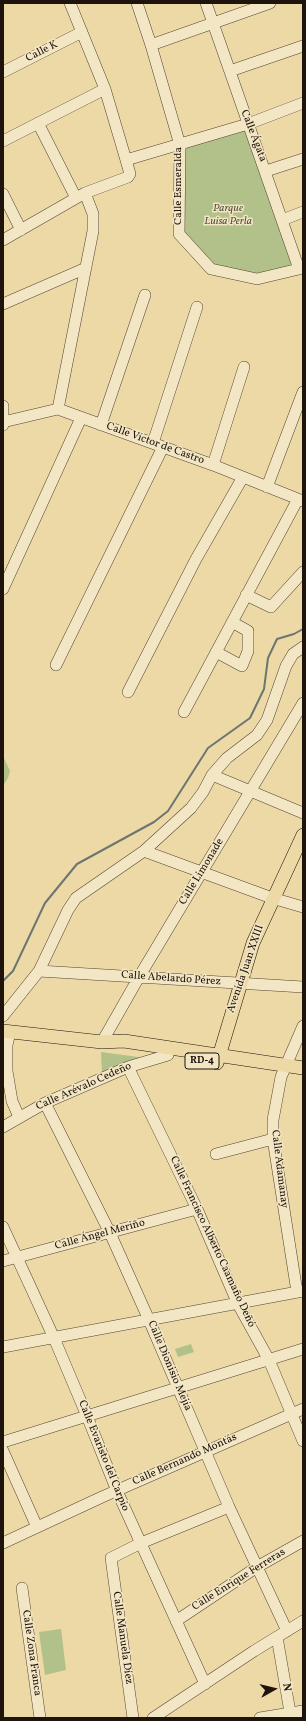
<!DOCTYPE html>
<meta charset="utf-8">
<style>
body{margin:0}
#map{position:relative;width:306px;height:1721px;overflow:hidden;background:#ecd9a6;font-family:Vollkorn,serif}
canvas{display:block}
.frame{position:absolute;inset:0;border:4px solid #1f140c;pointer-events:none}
.north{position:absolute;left:254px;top:1669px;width:40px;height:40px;-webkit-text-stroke:3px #f3e6c5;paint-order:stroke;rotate:82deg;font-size:11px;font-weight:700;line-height:16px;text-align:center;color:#1f140c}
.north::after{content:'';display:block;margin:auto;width:14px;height:18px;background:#1f140c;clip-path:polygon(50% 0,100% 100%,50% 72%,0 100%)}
</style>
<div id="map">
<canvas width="306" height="1721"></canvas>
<div class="frame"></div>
<div class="north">N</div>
</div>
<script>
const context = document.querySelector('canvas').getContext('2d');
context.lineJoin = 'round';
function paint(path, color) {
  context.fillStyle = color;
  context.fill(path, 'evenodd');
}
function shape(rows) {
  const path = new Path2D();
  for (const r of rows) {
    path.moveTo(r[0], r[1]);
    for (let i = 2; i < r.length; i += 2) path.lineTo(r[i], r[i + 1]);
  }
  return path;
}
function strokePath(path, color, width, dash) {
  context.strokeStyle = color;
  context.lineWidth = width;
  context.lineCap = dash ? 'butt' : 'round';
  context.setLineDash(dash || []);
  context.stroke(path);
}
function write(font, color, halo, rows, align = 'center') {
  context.font = font + ' Vollkorn,serif';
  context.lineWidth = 3;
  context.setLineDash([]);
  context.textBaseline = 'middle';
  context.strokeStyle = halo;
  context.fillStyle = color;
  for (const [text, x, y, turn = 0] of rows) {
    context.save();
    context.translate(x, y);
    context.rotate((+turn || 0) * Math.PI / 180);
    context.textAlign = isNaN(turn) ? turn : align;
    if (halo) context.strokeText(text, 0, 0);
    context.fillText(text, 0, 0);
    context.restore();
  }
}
paint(shape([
 [248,124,299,269,257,279,211,269,179,234,180,145],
 [3,756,10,771,8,778,3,786],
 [101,1052,146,1058,102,1075],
 [191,1344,194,1352,178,1357,175,1349],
 [61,1629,66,1670,45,1675,39,1632]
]), '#b2c08a');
strokePath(shape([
 [3,981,13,971,45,903,77,864,154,822,168,811,208,748,250,718,264,689,268,658,277,639,294,634,303,629]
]), '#6c7671', 2);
const minor = shape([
 [70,3,105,89,126,160],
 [137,3,151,45,180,145,179,234,211,269,257,279,303,268],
 [206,3,299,269],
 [151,45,270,3],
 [230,71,303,46],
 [3,72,82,32],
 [38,123,76,198],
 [3,141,105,89],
 [266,171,303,159],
 [3,194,21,230],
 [282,220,303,212],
 [3,240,85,193,128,177,130,174,126,160,248,124,303,103],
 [3,304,86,268],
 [3,406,3,425],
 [58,409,93,231,93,214,85,193],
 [3,422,58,409,213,465,303,501],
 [101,425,145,295],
 [153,443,197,307],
 [213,465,244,367],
 [267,487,303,392],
 [3,589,81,418],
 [246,595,271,607,303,572],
 [216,652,242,666,248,651,248,631,232,622],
 [56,665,163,447],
 [128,692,196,559,243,477],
 [184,712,298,499],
 [212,775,303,813],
 [144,851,272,898,303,907],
 [39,971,303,987],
 [3,1016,39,971,68,910,76,898,144,851,191,808,203,792,212,775,227,758,257,735,267,720,286,666,293,654,303,647],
 [10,1032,7,1045,7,1071,12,1101,19,1117],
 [102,1042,139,977,303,703],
 [128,1067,197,1209,238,1304,269,1360,303,1441],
 [45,1103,110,1233,149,1320,229,1507,287,1631],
 [3,1127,45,1103,128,1067,168,1055],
 [216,1154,273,1139],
 [3,1227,54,1338,87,1416,117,1491,205,1684],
 [3,1261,197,1209],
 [297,1292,273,1139,273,1120,281,1077,303,1026],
 [3,1347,303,1291],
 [3,1442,303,1349],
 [3,1451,37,1527],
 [3,1543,102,1497,303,1409],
 [22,1588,40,1718],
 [176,1621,257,1567,303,1541],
 [277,1637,291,1718],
 [133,1718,111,1558,141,1543,229,1507],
 [153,1718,254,1651,303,1621],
 [260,1718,303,1711]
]);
const major = shape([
 [3,1031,102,1042,124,1041,303,1068],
 [217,1063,253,943,303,835]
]);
strokePath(minor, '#524532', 12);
strokePath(major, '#1f140c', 14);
strokePath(minor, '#f3e6c5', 11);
strokePath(major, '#ecd9a6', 13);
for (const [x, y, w] of [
 [202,1061,34]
]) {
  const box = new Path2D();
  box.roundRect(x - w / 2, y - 8, w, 16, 3);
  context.fillStyle = '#f3e6c5';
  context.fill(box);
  strokePath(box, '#1f140c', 1);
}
write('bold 10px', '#1f140c', null, [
 ["RD-4",202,1061]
]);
write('11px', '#1f140c', '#f3e6c5', [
 ["Calle K",42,52,-27],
 ["Calle Ágata",253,136,69],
 ["Calle Esmeralda",179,186,-90],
 ["Calle Víctor de Castro",155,444,20],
 ["Calle Limonade",202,872,-59],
 ["Avenida Juan XXIII",246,969,-71],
 ["Calle Abelardo Pérez",171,979,4],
 ["Calle Arévalo Cedeño",84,1087,-24],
 ["Calle Adamanay",279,1169,83],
 ["Calle Ángel Meriño",100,1235,-15],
 ["Calle Francisco Alberto Caamaño Deñó",212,1242,65],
 ["Calle Dionisio Mejía",169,1366,67],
 ["Calle Evaristo del Carpio",103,1456,68],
 ["Calle Bernando Montás",185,1460,-24],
 ["Calle Enrique Ferreras",239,1580,-32],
 ["Calle Manuela Díez",122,1638,82],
 ["Calle Zona Franca",31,1653,82]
]);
write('italic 11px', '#525038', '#f3e6c5', [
 ["Parque",228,209],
 ["Luisa Perla",228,222]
]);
</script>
